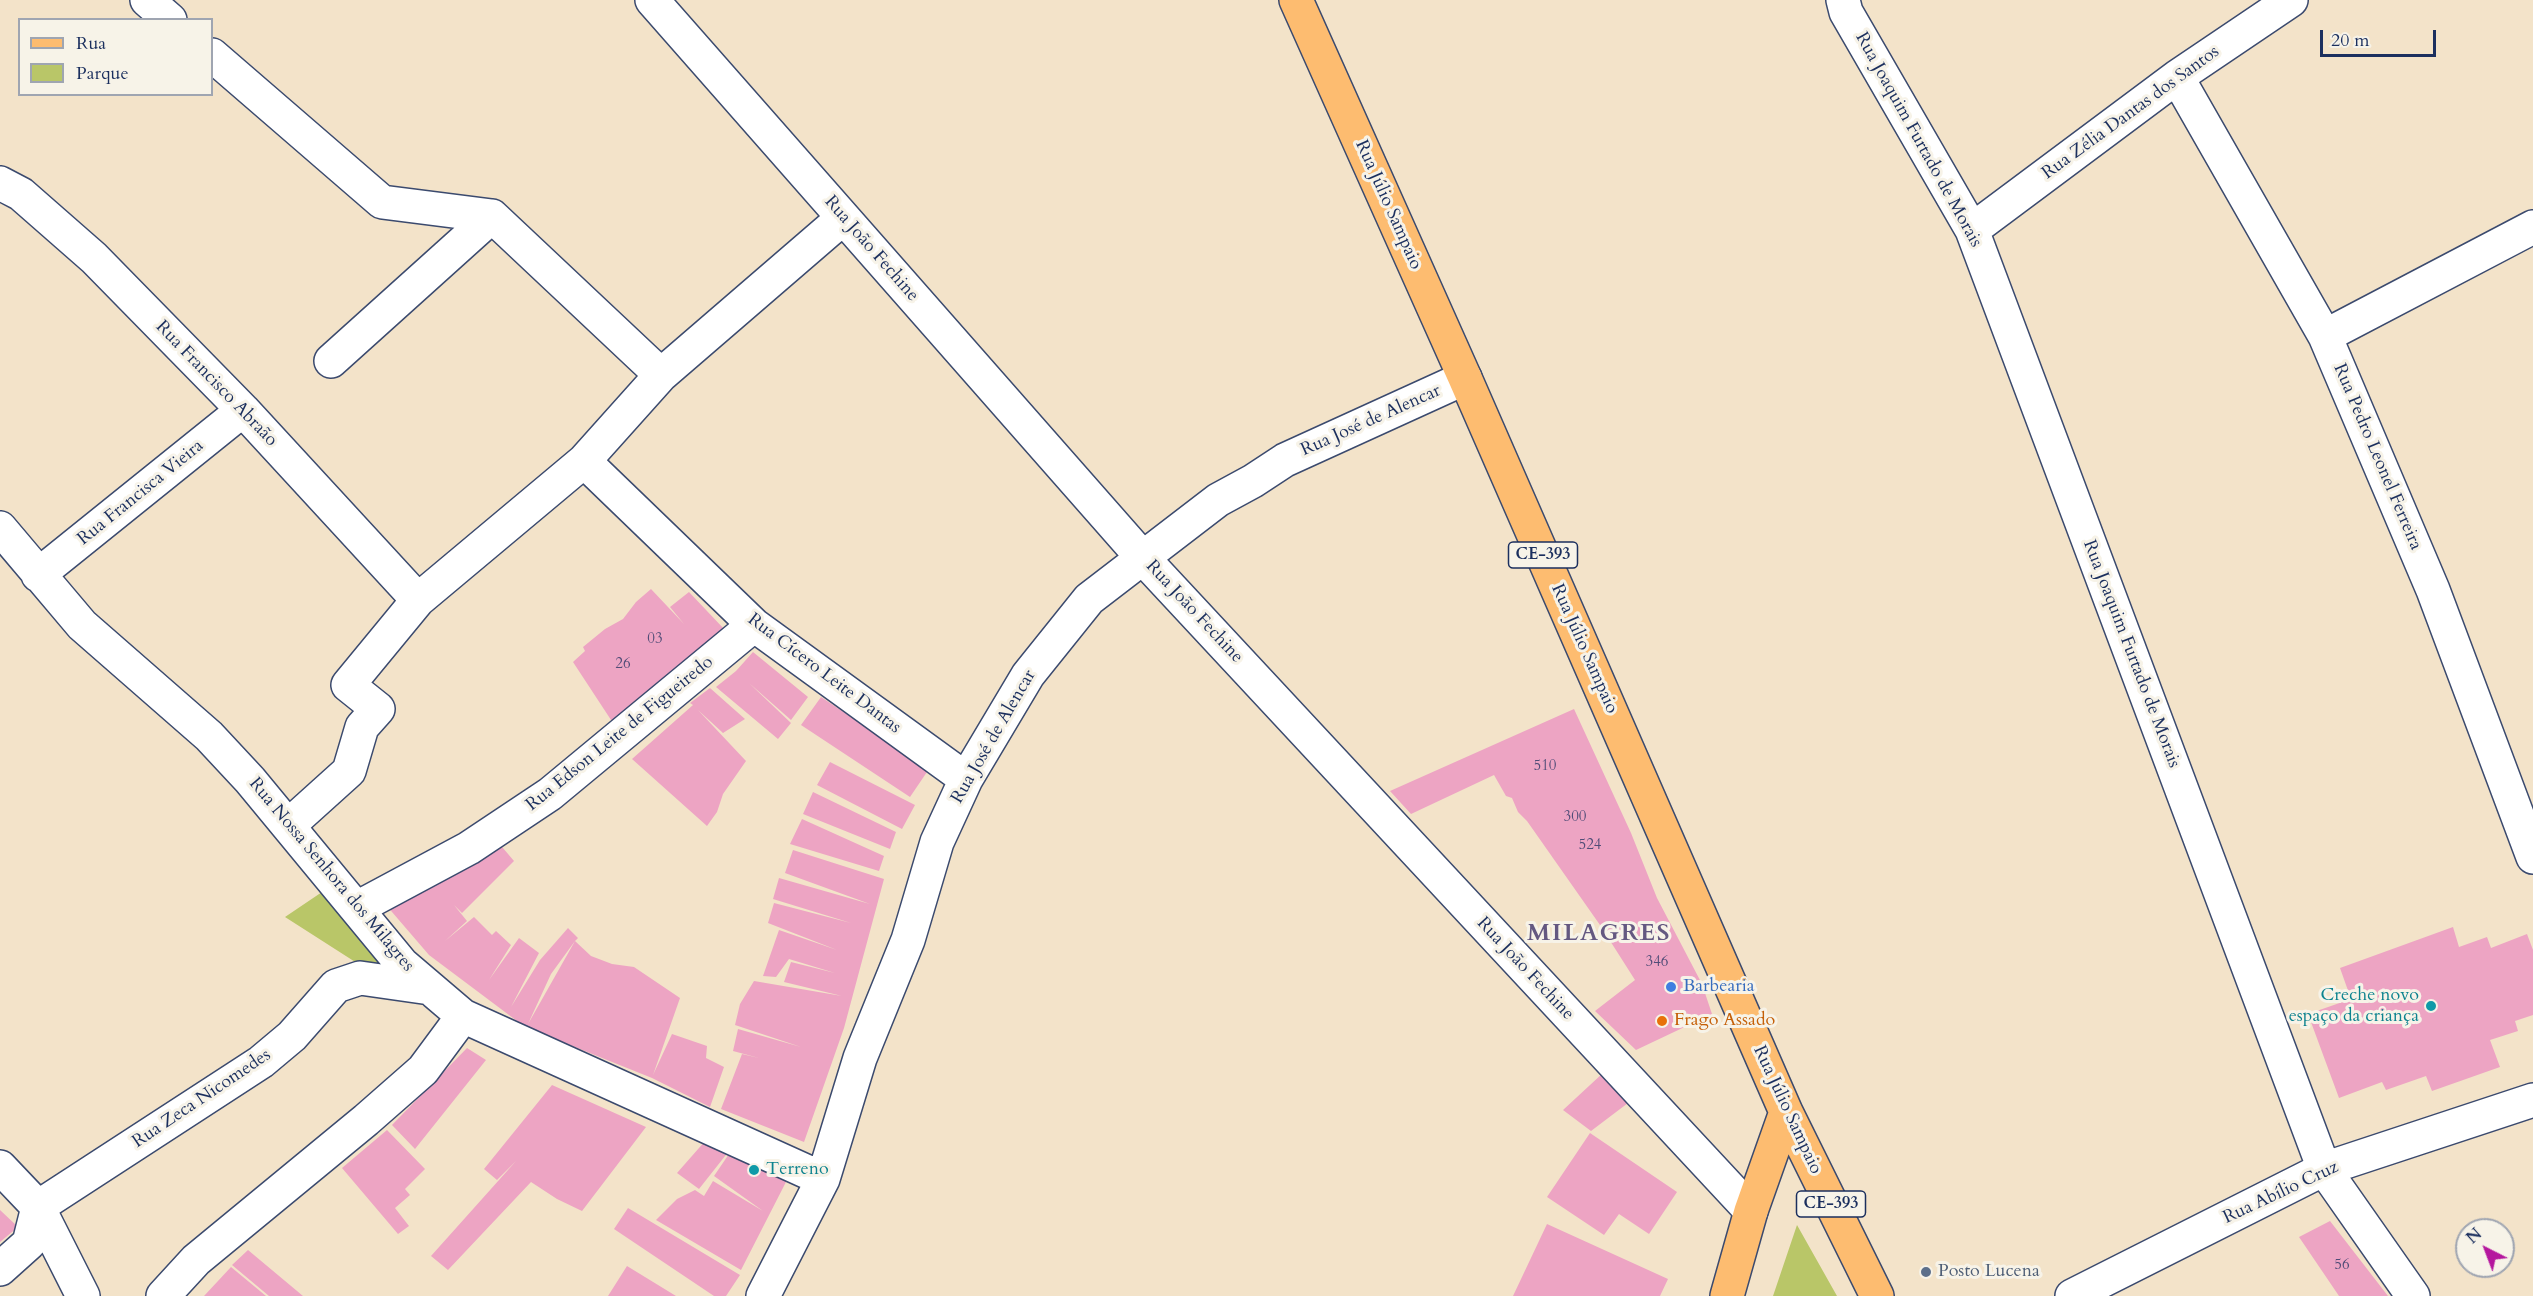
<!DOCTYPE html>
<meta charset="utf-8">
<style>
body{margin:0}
#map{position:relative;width:2533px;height:1296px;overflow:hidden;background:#f3e3c9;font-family:Cardo,serif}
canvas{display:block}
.legend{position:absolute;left:18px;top:18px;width:195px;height:78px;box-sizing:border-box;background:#f7f3e8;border:2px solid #9fa5b1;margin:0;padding:8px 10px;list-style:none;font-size:18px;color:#1b2f5e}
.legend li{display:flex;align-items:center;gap:12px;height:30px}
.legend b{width:30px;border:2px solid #9fa5b1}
.north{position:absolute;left:2455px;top:1218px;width:60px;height:60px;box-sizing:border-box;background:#f7f3e8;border:2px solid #9fa5b1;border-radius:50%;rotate:318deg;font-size:16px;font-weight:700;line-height:24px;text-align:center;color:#1b2f5e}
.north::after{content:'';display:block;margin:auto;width:21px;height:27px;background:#b5179e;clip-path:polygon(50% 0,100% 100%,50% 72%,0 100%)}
.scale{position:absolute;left:2320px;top:30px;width:116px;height:27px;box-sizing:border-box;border:3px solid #1b2f5e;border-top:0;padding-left:8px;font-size:18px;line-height:21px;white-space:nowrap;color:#1b2f5e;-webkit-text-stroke:4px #f7f3e8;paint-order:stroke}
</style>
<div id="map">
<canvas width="2533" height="1296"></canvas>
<ul class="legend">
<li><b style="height:8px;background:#fdbc70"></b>Rua</li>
<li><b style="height:16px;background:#b9c668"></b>Parque</li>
</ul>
<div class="north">N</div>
<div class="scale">20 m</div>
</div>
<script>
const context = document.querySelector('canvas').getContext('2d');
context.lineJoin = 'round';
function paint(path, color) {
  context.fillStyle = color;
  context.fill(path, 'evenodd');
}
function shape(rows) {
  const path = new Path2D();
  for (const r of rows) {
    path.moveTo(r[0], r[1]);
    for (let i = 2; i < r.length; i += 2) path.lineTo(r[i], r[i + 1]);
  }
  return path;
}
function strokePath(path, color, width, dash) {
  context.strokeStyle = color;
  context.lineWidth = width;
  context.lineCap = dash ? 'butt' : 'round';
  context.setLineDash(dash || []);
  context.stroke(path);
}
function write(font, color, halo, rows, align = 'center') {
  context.font = font + ' Cardo,serif';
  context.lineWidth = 6;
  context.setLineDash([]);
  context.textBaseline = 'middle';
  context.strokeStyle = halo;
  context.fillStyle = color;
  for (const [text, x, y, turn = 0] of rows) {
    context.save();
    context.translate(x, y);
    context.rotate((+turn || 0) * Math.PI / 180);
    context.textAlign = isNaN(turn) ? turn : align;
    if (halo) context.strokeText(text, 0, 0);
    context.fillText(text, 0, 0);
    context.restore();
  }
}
paint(shape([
 [325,890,380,960,382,968,374,974,285,917],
 [1797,1225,1837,1296,1773,1296]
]), '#b9c668');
paint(shape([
 [651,589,684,624,670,607,689,592,725,630,613,723,573,662,585,651,583,647,605,629,623,619,636,602],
 [753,652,808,697,791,720,749,683,791,723,778,739,716,687,736,671],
 [710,688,745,719,723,733,698,710,746,761,723,794,717,812,707,826,632,759,693,705,690,703],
 [821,697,929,769,910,797,801,725],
 [1574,709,1631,833,1657,898,1702,984,1712,1014,1636,1050,1595,1011,1635,980,1600,925,1527,821,1518,812,1512,798,1506,796,1494,775,1411,814,1390,791],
 [830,762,915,805,902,829,817,785],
 [813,792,896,832,890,849,803,814],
 [802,819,884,856,879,871,790,844],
 [497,841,514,861,462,913,454,905,467,921,445,941,474,917,492,935,496,931,511,945,489,980,519,938,539,953,511,1007,540,960,568,928,578,938,575,941,551,974,528,1024,575,941,591,956,612,964,634,967,680,998,653,1075,672,1034,707,1046,706,1058,724,1067,710,1107,652,1078,525,1027,429,955,386,905],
 [793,850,884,879,844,1028,804,1142,721,1109,742,1054,759,1058,733,1051,738,1029,801,1047,735,1025,740,1004,754,981,842,996,784,982,791,962,835,973,789,959,776,977,763,976,779,930,837,950,768,923,774,903,851,923,773,899,779,878,870,904,785,873],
 [2453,927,2459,947,2487,937,2491,948,2527,934,2533,950,2533,1015,2515,1021,2518,1031,2490,1040,2500,1067,2432,1091,2426,1076,2386,1090,2382,1082,2339,1098,2308,1014,2351,999,2340,968],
 [467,1048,486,1060,415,1149,392,1125],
 [1603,1073,1628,1103,1591,1131,1563,1110],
 [552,1085,646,1127,582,1211,557,1199,531,1182,448,1270,431,1256,516,1161,497,1180,484,1169],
 [387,1130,425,1169,405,1189,410,1195,395,1208,409,1226,398,1234,342,1168],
 [1590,1133,1677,1192,1649,1234,1619,1214,1604,1235,1547,1197],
 [706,1140,729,1151,699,1189,677,1173],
 [731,1151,787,1180,741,1270,656,1220,677,1199,695,1190,704,1196,713,1181,763,1211,714,1176],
 [628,1208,740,1275,726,1296,714,1296,614,1229],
 [0,1210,18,1227,0,1242],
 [2330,1221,2388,1296,2339,1296,2299,1237],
 [1547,1224,1668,1279,1660,1296,1513,1296],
 [248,1250,303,1296,269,1296,232,1265],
 [627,1266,676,1296,608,1296],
 [231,1267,266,1296,204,1296]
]), '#eda4c3');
const minor = shape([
 [147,0,170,20],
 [652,0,1142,557,1751,1211],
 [1843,0,1846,12,1972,230,2324,1169,2413,1296],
 [212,55,382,202,492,216,661,375],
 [2177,77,2325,336,2433,590,2533,857],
 [0,183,21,194,94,258,243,410,418,600],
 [1972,230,2177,77,2291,0],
 [2325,336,2533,227],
 [331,361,492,216],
 [584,461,754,625,966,779],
 [0,528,82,625,209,736,250,780,402,964,463,1016,823,1179],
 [38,575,243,410],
 [288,826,349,771,362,727,378,709,348,685,418,600,584,461,661,375,843,218],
 [357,908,469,848,550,794,754,625],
 [0,1167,38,1207,83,1296],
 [0,1269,29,1243,38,1207,261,1062,292,1036,336,986,360,978,430,988],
 [163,1296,196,1260,366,1120,423,1070,463,1016],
 [763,1296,823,1179,860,1058,908,940,937,842,966,779,1028,675,1089,599,1218,500,1253,481,1285,460,1465,378],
 [2072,1296,2324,1169,2533,1100]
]);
const major = shape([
 [1296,0,1465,378,1786,1112,1877,1296],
 [1727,1296,1751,1211,1786,1112]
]);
strokePath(minor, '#3b4a6e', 36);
strokePath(major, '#3b4a6e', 36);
strokePath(minor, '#fff', 33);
strokePath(major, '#fdbc70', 33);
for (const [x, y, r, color] of [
 [1671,987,6,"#3f7fe0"],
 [2431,1006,6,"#0f9aa8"],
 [1662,1021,6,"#e8710a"],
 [754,1170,6,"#0f9aa8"],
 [1926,1272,6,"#5c6f8a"]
]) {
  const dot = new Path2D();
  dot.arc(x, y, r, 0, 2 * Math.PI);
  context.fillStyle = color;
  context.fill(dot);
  strokePath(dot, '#f7f3e8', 2);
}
write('15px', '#504c77', null, [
 ["03",655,640],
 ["26",623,665],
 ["510",1545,767],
 ["300",1575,818],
 ["524",1590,846],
 ["346",1657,963],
 ["56",2342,1266]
]);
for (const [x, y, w] of [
 [1543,555,69],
 [1831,1204,69]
]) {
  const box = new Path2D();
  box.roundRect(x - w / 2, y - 13, w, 26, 4.5);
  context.fillStyle = '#f7f3e8';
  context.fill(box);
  strokePath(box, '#1b2f5e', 1.5);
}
write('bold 16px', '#1b2f5e', null, [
 ["CE-393",1543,555],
 ["CE-393",1831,1204]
]);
write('18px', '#1b2f5e', '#f7f3e8', [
 ["Rua Zélia Dantas dos Santos",2131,113,-36],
 ["Rua Joaquim Furtado de Morais",1918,140,61],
 ["Rua Júlio Sampaio",1388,205,66],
 ["Rua João Fechine",871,249,49],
 ["Rua Francisco Abraão",216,384,46],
 ["Rua José de Alencar",1371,421,-24],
 ["Rua Pedro Leonel Ferreira",2377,457,67],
 ["Rua Francisca Vieira",141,493,-39],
 ["Rua João Fechine",1194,612,47],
 ["Rua Júlio Sampaio",1584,649,66],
 ["Rua Joaquim Furtado de Morais",2131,654,69],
 ["Rua Cícero Leite Dantas",824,674,37],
 ["Rua Edson Leite de Figueiredo",620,734,-39],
 ["Rua José de Alencar",994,737,-60],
 ["Rua Nossa Senhora dos Milagres",331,875,50],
 ["Rua João Fechine",1525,969,47],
 ["Rua Zeca Nicomedes",202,1099,-34],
 ["Rua Júlio Sampaio",1787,1110,65],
 ["Rua Abílio Cruz",2281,1193,-25]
]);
write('18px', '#366cbe', '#f7f3e8', [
 ["Barbearia",1683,987]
], 'left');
write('18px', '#0d838f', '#f7f3e8', [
 ["Creche novo",2419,996],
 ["espaço da criança",2419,1017],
 ["Terreno",766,1170,"left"]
], 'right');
write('18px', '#c56008', '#f7f3e8', [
 ["Frago Assado",1674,1021]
], 'left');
write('18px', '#4e5e75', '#f7f3e8', [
 ["Posto Lucena",1938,1272]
], 'left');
context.letterSpacing = '1.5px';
write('bold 24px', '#645881', '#f7f3e8', [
 ["MILAGRES",1599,934]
]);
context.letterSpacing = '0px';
</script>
